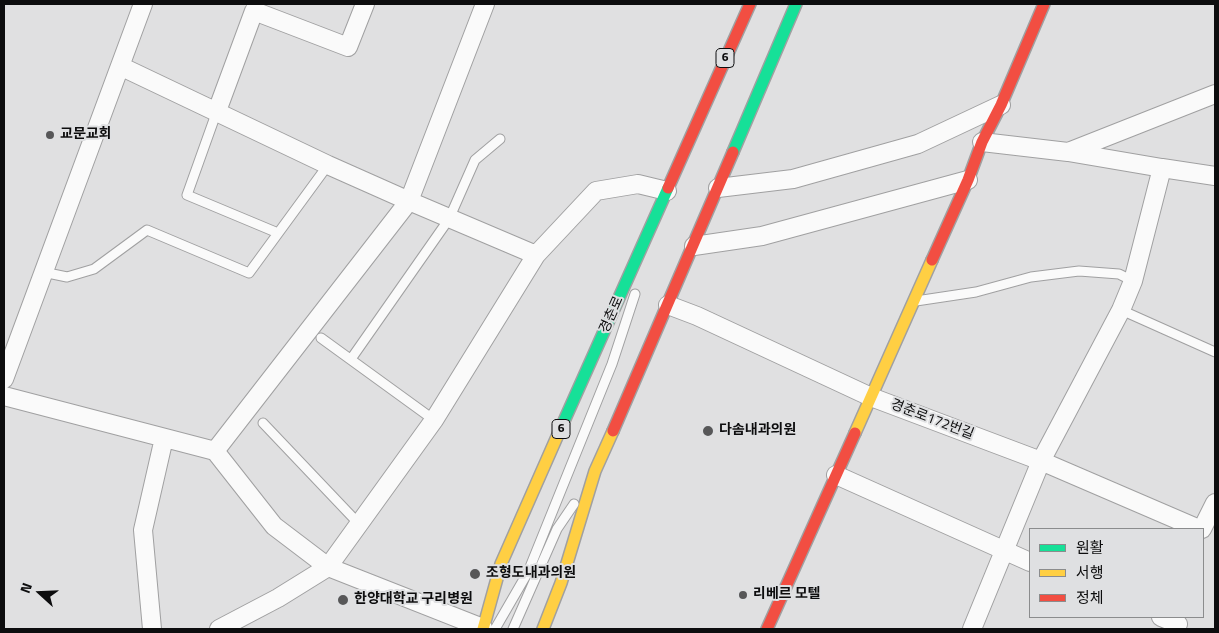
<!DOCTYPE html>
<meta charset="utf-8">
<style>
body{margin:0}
#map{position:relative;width:1219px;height:633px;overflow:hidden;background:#e0e0e1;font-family:"Titillium Web","Noto Sans KR",sans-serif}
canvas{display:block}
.frame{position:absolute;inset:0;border:5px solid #0d0d0e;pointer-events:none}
.legend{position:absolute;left:1029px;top:528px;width:175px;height:90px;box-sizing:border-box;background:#dfe0e2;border:1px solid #8b8c8d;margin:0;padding:6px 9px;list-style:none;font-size:15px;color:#0d0d0e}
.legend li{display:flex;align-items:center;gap:10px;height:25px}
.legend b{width:25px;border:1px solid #8b8c8d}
.north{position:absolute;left:15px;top:568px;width:50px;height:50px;-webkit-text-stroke:4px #dfe0e2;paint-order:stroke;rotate:290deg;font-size:14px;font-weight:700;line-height:20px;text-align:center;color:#0d0d0e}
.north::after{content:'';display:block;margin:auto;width:18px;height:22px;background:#0d0d0e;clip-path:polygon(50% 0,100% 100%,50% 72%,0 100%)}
</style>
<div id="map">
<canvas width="1219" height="633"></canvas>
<div class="frame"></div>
<ul class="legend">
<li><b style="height:6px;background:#16e098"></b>원활</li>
<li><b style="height:6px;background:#ffcf43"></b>서행</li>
<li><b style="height:6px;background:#f24e42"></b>정체</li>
</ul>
<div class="north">N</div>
</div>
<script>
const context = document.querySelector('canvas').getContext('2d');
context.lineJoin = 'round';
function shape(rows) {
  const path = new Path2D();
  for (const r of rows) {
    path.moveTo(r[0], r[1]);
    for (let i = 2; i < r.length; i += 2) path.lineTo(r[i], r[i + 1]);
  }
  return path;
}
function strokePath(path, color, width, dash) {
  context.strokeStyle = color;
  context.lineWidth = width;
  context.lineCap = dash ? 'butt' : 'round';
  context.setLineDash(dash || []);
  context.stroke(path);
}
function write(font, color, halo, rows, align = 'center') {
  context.font = font + ' "Titillium Web","Noto Sans KR",sans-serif';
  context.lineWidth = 4;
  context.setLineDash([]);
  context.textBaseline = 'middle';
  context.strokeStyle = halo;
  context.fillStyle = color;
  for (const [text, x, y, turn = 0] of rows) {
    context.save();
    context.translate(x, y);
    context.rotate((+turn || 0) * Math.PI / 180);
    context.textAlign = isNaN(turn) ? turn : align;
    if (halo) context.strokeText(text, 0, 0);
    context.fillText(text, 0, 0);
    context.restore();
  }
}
const lane = shape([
 [217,111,187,195,278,233],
 [43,272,67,277,94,269,147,230,249,273,328,165],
 [916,301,976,292,1031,277,1079,271,1119,274,1133,281],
 [1121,310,1215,352],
 [321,338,434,420],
 [351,359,449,219,475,160,500,139],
 [263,423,359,524],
 [495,629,528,572,612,364,635,294],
 [513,629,557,529,574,504]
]);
const street = shape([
 [485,4,409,201,536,255],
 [120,66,328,165,409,201,215,451],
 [217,111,254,11,348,47,365,4],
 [1068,152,1215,94],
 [1162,168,1215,176],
 [718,188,793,179,918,144,1001,105],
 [694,246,762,236,968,180],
 [668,305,697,316,871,397,1041,461,1199,529],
 [4,379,143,4],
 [4,396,215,451,274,526,328,567,483,628],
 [836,475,1030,562],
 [1202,529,1215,503],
 [1161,617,1178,624],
 [152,629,143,530,164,438],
 [219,629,278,598,328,567,434,420,536,255,596,191,638,184,667,191],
 [972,629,1041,461,1121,310,1133,281,1162,168,1068,152,982,142]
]);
const fast = shape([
 [733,152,796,4],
 [560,430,668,188]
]);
const slow = shape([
 [855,433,932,260],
 [483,629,501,564,560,430],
 [543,629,561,583,595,471,613,431]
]);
const jam = shape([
 [668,188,750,4],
 [932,260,968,180,982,142,1001,105,1044,4],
 [613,431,733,152],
 [767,629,855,433]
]);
strokePath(lane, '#a0a0a1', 11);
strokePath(street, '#a0a0a1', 20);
strokePath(fast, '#a0a0a1', 14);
strokePath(slow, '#a0a0a1', 14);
strokePath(jam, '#a0a0a1', 14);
strokePath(lane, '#fafafa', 9);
strokePath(street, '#fafafa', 18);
strokePath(fast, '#16e098', 11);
strokePath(slow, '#ffcf43', 11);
strokePath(jam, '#f24e42', 11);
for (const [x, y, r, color] of [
 [50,135,5,"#575758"],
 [708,431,6,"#575758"],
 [475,574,6,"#575758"],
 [743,595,5,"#575758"],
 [343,600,6,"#575758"]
]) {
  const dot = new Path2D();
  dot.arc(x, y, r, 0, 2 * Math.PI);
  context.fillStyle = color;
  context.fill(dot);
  strokePath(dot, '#dfe0e2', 2);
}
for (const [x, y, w] of [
 [725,58,18],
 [561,429,18]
]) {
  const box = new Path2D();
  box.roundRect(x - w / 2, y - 9.5, w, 19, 4);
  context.fillStyle = '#dfe0e2';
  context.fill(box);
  strokePath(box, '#0d0d0e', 1);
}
write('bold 12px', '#0d0d0e', null, [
 ["6",725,58],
 ["6",561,429]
]);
write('bold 14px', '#0d0d0e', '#dfe0e2', [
 ["교문교회",60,135],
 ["다솜내과의원",719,431],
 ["조형도내과의원",486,574],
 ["리베르 모텔",753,595],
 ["한양대학교 구리병원",354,600]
], 'left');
write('14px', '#0d0d0e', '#dfe0e2', [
 ["경춘로",612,315,-66],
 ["경춘로172번길",932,420,21]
]);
</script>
